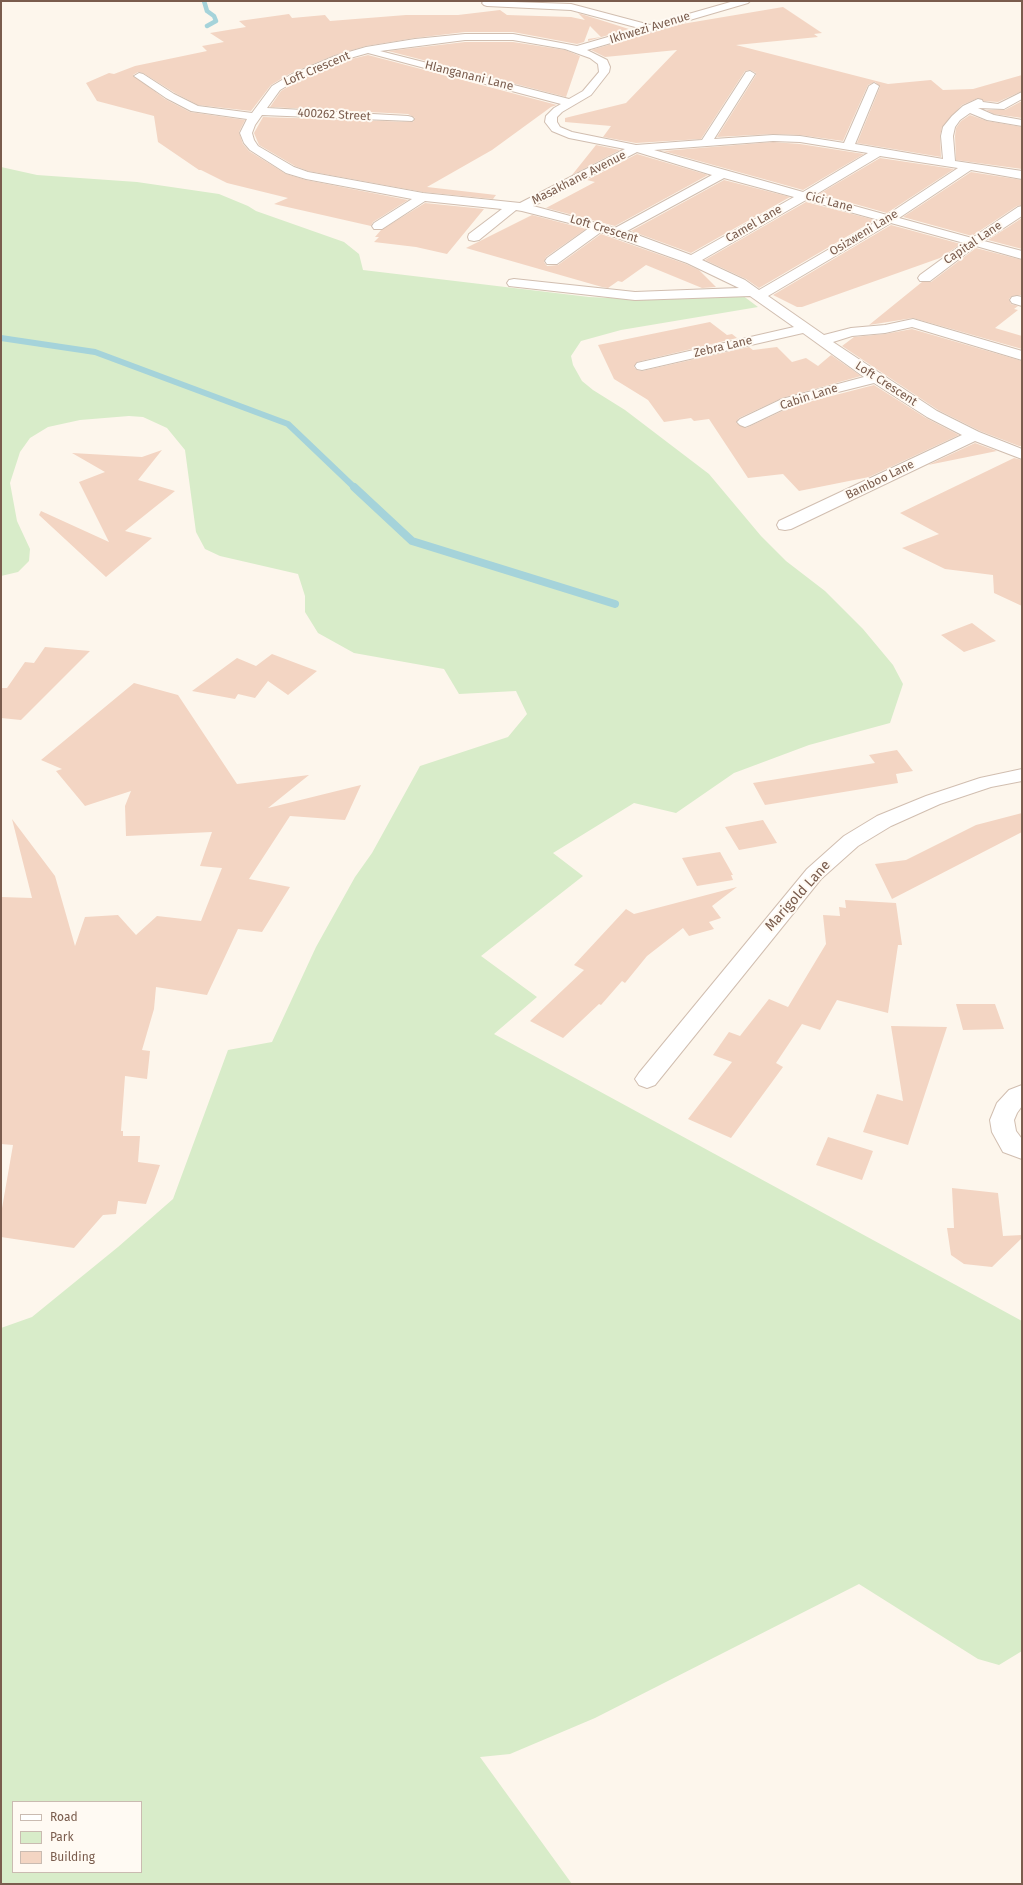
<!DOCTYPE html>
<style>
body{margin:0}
#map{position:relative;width:1023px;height:1885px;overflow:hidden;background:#fdf6ec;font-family:"Fira Sans",sans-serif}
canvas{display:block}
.frame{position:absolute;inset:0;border:2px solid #7a5c4d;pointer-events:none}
.legend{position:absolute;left:12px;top:1801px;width:130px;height:72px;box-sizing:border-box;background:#fffaf3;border:1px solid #cabbb1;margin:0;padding:5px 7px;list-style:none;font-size:12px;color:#7a5c4d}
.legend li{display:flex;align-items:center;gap:8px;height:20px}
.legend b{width:20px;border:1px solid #cabbb1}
</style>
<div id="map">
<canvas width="1023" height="1885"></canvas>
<div class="frame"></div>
<ul class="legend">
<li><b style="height:5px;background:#fff"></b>Road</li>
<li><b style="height:11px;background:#d8ecc9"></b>Park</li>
<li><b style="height:11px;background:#f3d5c3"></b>Building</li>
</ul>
</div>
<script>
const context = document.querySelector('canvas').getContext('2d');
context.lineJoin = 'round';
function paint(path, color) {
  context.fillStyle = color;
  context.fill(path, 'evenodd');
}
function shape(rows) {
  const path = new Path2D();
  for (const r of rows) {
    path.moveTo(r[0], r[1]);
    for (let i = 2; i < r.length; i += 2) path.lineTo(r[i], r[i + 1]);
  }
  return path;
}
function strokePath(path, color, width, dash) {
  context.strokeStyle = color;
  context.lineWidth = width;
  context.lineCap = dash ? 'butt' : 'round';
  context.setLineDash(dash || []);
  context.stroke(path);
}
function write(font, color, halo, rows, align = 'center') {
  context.font = font + ' "Fira Sans",sans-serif';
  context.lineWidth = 4;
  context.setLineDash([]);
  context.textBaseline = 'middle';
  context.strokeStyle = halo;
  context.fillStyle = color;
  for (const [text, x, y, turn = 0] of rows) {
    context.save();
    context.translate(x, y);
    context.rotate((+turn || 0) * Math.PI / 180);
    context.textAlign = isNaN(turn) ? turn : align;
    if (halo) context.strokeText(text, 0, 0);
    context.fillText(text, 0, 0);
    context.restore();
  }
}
paint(shape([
 [1,167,37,175,137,182,219,194,248,206,256,211,344,242,359,254,363,270,589,297,656,300,742,295,758,307,621,330,581,341,571,356,573,365,582,381,593,390,625,410,709,474,761,536,786,561,825,591,863,629,893,665,903,684,890,723,809,745,734,773,676,813,634,803,553,853,583,876,481,956,537,997,494,1034,1022,1321,1022,1651,999,1665,978,1659,859,1584,595,1718,510,1754,480,1757,572,1884,1,1884,1,1328,32,1317,118,1247,173,1199,228,1050,272,1042,316,947,355,877,372,853,420,766,508,737,527,714,516,691,459,694,444,669,354,653,318,633,305,612,305,596,298,574,220,556,205,549,196,532,185,450,167,428,143,417,129,416,80,420,48,427,30,438,20,452,10,483,17,521,30,549,29,561,18,572,1,576],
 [13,1802,141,1802,141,1872,13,1872]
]), '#d8ecc9');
strokePath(shape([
 [204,1,207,11,214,16,216,21,207,26]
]), '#a5d3da', 4.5);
strokePath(shape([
 [1,338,95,352,288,424,355,488]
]), '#a5d3da', 6);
strokePath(shape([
 [354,487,412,541,615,604]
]), '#a5d3da', 8);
paint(shape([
 [783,7,822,33,814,34,818,37,736,45,888,84,931,80,943,90,973,89,1022,75,1022,91,998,102,984,101,978,98,962,105,942,127,940,136,941,157,857,143,880,87,875,82,868,85,843,141,800,135,773,134,717,137,756,75,756,73,750,70,745,71,701,139,636,143,603,137,611,126,565,122,565,118,626,103,677,50,605,57,591,50,682,24],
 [500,10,507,15,571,17,585,20,578,13,629,29,588,41,588,39,601,37,590,26,584,42,577,44,513,32,465,32,415,38,366,46,335,55,291,73,271,85,251,111,198,105,175,93,143,73,138,72,133,75,165,99,190,112,245,120,239,132,243,144,249,151,286,174,306,180,408,200,373,222,371,226,274,204,288,198,227,183,201,170,199,170,158,142,154,116,97,101,86,83,109,73,114,74,135,66,207,51,202,46,224,42,210,33,246,27,239,21,289,14,292,18,325,15,330,21,406,15,458,15],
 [465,42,513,42,565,50,580,56,566,97,388,51],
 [368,55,557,105,551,107,492,150,427,187,496,195,493,199,423,192,308,171,295,166,259,145,254,133,263,117,413,122,415,118,408,114,270,107,281,91,301,79,343,61],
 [1022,101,1022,118,994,114,986,110,1005,110],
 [970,115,987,121,1022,127,1022,169,956,160,955,136,956,128,961,121],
 [773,142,800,144,864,154,803,190,663,151],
 [596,145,620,150,572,175],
 [637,154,708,175,615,226,546,208,595,182,587,180],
 [880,158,954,169,887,213,819,194],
 [971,172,1022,180,1022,205,1017,206,972,236,903,217],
 [724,180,790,197,691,253,631,231],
 [806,202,875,220,759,288,746,279,705,260],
 [425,203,484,209,447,254,416,247,374,242,379,237,375,237,381,230],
 [532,215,586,229,546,257,544,262,547,266,558,265,601,234,686,264,699,270,716,287,702,288,646,265,622,282,618,281,608,288,602,287,466,248],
 [1022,218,1022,249,988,240],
 [891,225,961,244,940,258,802,307,797,307,773,295],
 [976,248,1022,260,1022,295,1012,296,1009,299,1011,304,1018,306,1014,309,1018,310,995,328,1022,336,1022,349,913,318,869,325,922,282,931,282],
 [710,322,727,335,732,334,737,338,637,362,634,367,637,370,642,371,749,347,753,350,777,347,792,362,806,358,818,366,831,355,861,376,782,398,739,418,736,423,746,428,793,406,874,385,926,418,959,435,869,477,799,491,783,474,748,478,709,419,694,421,691,418,664,422,648,400,614,379,598,345],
 [912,329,1022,361,1022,446,1019,446,980,431,938,410,842,346,854,337,885,334],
 [975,443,997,451,928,465],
 [162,450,138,480,175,491,125,531,152,538,106,577,39,515,41,511,109,542,79,482,105,472,72,453,142,457],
 [1014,458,1022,460,1022,606,994,593,993,575,945,569,902,548,939,534,900,513],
 [972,623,996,641,964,652,941,635],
 [45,647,90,651,21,720,1,718,1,688,7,688,25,662,34,663],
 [272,654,317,671,288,695,268,681,255,698,238,694,235,699,192,691,237,658,256,666],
 [134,683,178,695,237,784,309,775,268,808,361,785,345,820,290,816,249,879,290,887,262,932,238,929,207,995,156,987,154,1009,142,1050,150,1051,147,1079,125,1076,121,1131,123,1131,123,1136,140,1136,138,1162,160,1165,146,1204,118,1201,116,1214,103,1215,74,1248,1,1237,1,1214,13,1145,1,1144,1,897,32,898,12,819,55,876,75,946,85,917,118,915,136,935,157,916,201,921,222,868,200,866,212,832,126,836,125,806,131,791,85,806,56,771,62,769,41,760],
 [897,750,913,771,896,774,898,783,765,805,753,783,875,763,869,755],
 [1022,813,1022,832,892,899,875,864,906,860,976,825],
 [763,820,777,843,739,850,725,827],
 [720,852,733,875,731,875,733,880,697,886,682,858],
 [737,887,712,906,721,918,709,922,714,929,689,936,683,928,647,956,625,983,622,981,601,1005,599,1004,563,1038,530,1021,584,970,574,965,626,909,634,914],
 [845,900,896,903,902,945,898,945,888,1013,837,1000,820,1030,802,1024,776,1063,783,1067,731,1138,688,1119,732,1062,713,1055,729,1032,740,1036,769,999,788,1007,826,944,823,915,840,916,839,907,846,908],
 [956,1004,995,1004,1004,1029,963,1030],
 [891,1026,947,1027,908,1145,863,1132,877,1094,903,1101],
 [828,1137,873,1151,862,1180,816,1165],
 [952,1188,998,1193,1003,1236,1022,1235,1022,1238,992,1267,964,1264,951,1255,947,1228,954,1228]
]), '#f3d5c3');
const street = shape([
 [484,1,571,4,650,25,734,1,750,1,748,3,587,50,607,60,610,67,609,72,591,95,562,112,557,117,557,122,560,127,572,132,636,145,702,140,746,72,750,71,755,74,714,139,773,135,800,136,844,143,869,86,874,83,879,86,855,144,943,159,941,136,943,127,952,116,963,106,978,99,982,100,983,102,998,104,1022,92,1022,99,1004,109,978,108,994,115,1022,120,1022,126,987,120,970,113,960,120,955,127,953,136,955,161,1022,171,1022,179,971,170,899,218,972,238,1018,207,1022,206,1022,216,984,241,1022,251,1022,259,976,246,930,281,920,281,918,278,920,275,964,243,891,223,768,296,824,335,851,328,885,325,913,319,1022,351,1022,360,912,327,885,333,852,336,833,342,937,411,979,432,1022,449,1022,459,975,441,791,529,785,530,779,529,777,525,779,521,962,435,927,417,874,383,814,398,792,405,750,425,745,427,740,425,737,422,740,419,782,399,864,377,803,333,642,370,637,369,635,366,637,363,794,327,750,296,635,300,509,286,507,283,509,280,514,279,635,292,739,288,687,263,601,232,557,264,547,264,545,261,547,258,589,228,522,211,516,210,479,240,474,241,469,240,468,237,469,234,502,209,425,201,382,229,374,229,372,226,374,223,412,199,306,179,286,173,250,150,244,143,240,133,247,119,191,111,166,98,134,76,139,73,143,74,174,94,198,106,252,113,272,86,292,74,335,56,366,47,415,39,465,34,513,34,577,46,639,28,571,10,487,6,484,5,482,3,484,1],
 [465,40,513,40,565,49,590,58,598,64,599,72,583,91,569,99,380,51,465,40],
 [368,53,561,104,554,108,546,116,545,122,552,131,569,138,625,149,520,203,423,193,308,172,294,167,258,146,254,140,252,133,255,125,262,115,412,121,414,119,412,117,408,116,267,108,280,90,300,78,343,60,368,53],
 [773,141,800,142,868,153,803,192,654,150,773,141],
 [637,152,712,175,615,228,533,206,637,152],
 [880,156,958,168,887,215,815,195,880,156],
 [724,178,794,197,691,255,627,231,724,178],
 [806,200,879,220,759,290,745,280,702,260,806,200],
 [1017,296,1022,297,1022,306,1012,303,1010,300,1012,297,1017,296],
 [1022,769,1022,781,991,787,940,804,891,826,858,846,821,879,655,1085,647,1088,639,1085,635,1079,639,1073,807,869,844,836,877,816,926,796,980,778,1022,769],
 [1022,1085,1022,1106,1017,1113,1014,1120,1016,1131,1022,1139,1022,1159,1003,1152,992,1132,990,1120,997,1103,1009,1090,1022,1085]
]);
strokePath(street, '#d1beb0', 2);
paint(street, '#fff');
write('12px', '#7a5c4d', '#fffaf3', [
 ["Ikhwezi Avenue",650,28,-17],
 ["Loft Crescent",317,69,-23],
 ["Hlanganani Lane",469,76,14],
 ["400262 Street",334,115,3],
 ["Masakhane Avenue",579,178,-27],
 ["Cici Lane",829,202,15],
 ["Camel Lane",754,224,-30],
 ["Loft Crescent",604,229,17],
 ["Osizweni Lane",864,233,-31],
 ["Capital Lane",973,243,-34],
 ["Zebra Lane",723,347,-13],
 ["Loft Crescent",886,384,33],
 ["Cabin Lane",809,397,-18],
 ["Bamboo Lane",880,480,-26]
]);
write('14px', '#7a5c4d', '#fffaf3', [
 ["Marigold Lane",798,896,-48]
]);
</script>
